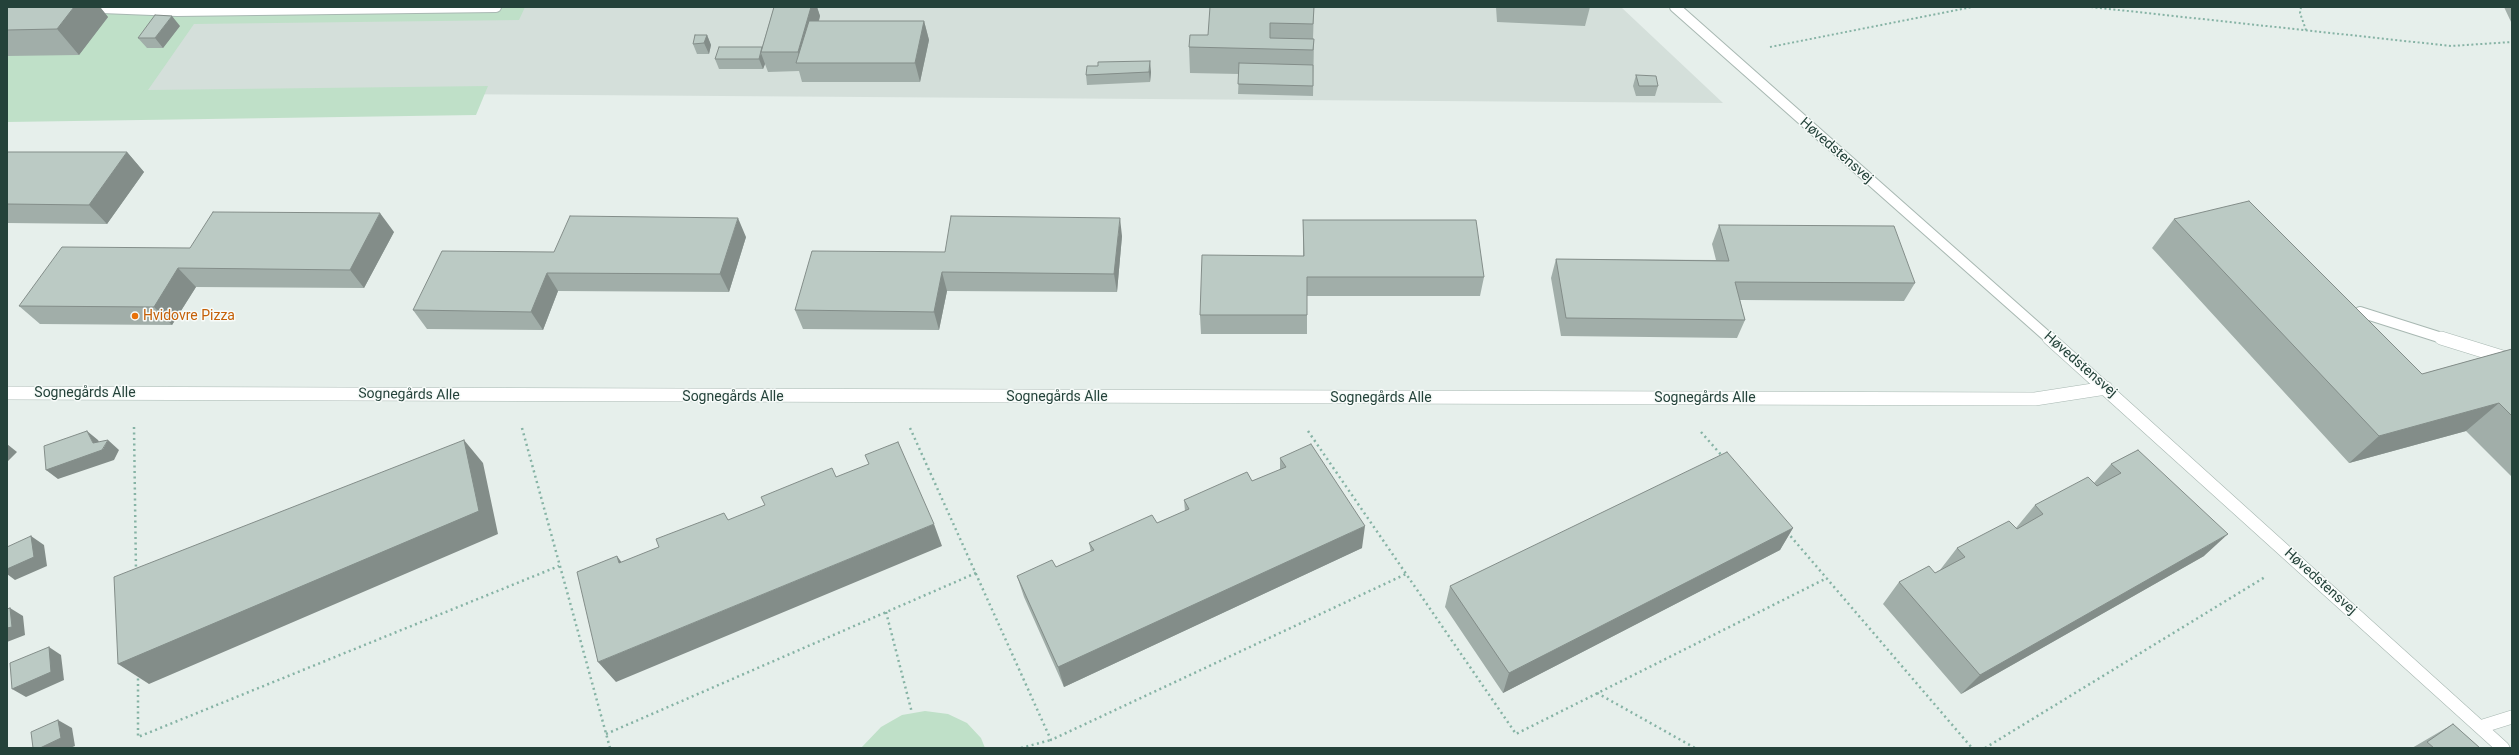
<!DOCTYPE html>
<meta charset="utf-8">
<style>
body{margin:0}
#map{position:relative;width:2519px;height:755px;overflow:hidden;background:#e6efeb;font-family:Roboto,sans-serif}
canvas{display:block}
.frame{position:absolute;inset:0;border:8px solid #24423a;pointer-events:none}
</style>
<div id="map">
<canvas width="2519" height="755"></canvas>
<div class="frame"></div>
</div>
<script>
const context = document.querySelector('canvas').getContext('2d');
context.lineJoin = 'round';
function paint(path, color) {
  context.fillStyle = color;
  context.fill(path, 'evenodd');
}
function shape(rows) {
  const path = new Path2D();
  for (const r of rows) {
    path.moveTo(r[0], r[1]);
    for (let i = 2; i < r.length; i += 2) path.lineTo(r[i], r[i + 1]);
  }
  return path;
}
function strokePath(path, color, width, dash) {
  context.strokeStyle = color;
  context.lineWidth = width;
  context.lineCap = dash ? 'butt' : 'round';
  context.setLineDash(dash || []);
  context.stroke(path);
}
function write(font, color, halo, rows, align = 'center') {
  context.font = font + ' Roboto,sans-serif';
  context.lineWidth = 3;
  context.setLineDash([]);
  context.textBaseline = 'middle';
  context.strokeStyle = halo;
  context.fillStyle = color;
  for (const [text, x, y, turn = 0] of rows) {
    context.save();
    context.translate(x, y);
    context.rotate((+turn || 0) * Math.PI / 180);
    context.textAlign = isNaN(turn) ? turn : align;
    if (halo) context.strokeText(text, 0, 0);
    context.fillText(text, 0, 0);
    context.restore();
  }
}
paint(shape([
 [7,7,1621,7,1723,103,7,91]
]), '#d4dfda');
paint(shape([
 [7,7,525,7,519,20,194,24,148,90,488,86,476,115,7,122],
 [925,711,948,714,967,723,981,738,985,748,861,748,881,727,902,715]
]), '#bfe0c8');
const laneFar1 = shape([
 [77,7,177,11,496,7],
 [2360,312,2445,339]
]);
const lane = shape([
 [2441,338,2512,360]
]);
const streetFar1 = shape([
 [1675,7,2050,339]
]);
const street = shape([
 [2049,338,2503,748],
 [7,393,2035,399,2106,388],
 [2480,727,2512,717]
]);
strokePath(laneFar1, '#a8b8b2', 12);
strokePath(lane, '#a8b8b2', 14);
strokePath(streetFar1, '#a8b8b2', 12);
strokePath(street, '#a8b8b2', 14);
strokePath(shape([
 [2091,7,2451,46,2512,42],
 [2301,7,2300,13,2306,30],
 [1770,47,1972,7]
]), '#86b3a5', 2, [2, 2.5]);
strokePath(shape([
 [134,427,136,572],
 [522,428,610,748],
 [910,428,1051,740,1406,574],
 [1308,431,1516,734,1827,578],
 [1701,432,1723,457],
 [1787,532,1972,748],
 [886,612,912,713],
 [138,673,138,737,559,566],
 [1597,693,1695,748],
 [606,734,976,573],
 [1021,748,1051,740],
 [1985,748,2265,577]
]), '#86b3a5', 2.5, [2, 3.5]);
strokePath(laneFar1, '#fff', 10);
strokePath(lane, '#fff', 13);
strokePath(streetFar1, '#fff', 10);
strokePath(street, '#fff', 13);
paint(shape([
 [7,7,100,7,108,17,79,55,7,56],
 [774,7,817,7,820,16,819,21,924,21,929,40,920,82,802,82,799,71,768,72,765,64,763,69,719,69,715,59,762,47],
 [1314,7,1313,39,1314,39,1313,96,1238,94,1239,74,1190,73,1189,47],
 [1496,7,1590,7,1585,26,1497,22],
 [2504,7,2512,7,2512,24],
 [180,26,163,48,147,48,138,38],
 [707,35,711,45,709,54,697,54,693,44],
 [1098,66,1151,72,1150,82,1087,85,1086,75],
 [1636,75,1658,86,1655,96,1636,96,1633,86],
 [7,152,127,152,144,172,107,224,7,223],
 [2174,219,2422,374,2512,349,2512,477,2466,431,2349,463,2152,248],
 [1303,220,1484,277,1480,296,1307,296,1307,334,1201,334,1200,315,1303,256],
 [1719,225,1915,283,1904,301,1740,300,1745,320,1737,338,1561,336,1551,278,1556,259,1716,260,1712,244],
 [394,232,364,288,196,287,172,325,40,324,19,306,190,248],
 [1122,236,1117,292,947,291,939,330,803,329,795,310,945,252],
 [746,237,729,292,558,291,543,330,427,329,413,310,554,252],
 [2138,450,2204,556,1961,694,1883,604,1899,582,1935,573,1940,570,1957,548,2016,528,2035,505,2094,483,2111,464],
 [1280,458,1362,548,1064,687,1024,597,1017,576,1056,567,1091,552,1089,543,1157,523,1185,511,1184,500,1252,481,1280,470],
 [1793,528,1780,550,1503,693,1445,607,1450,586],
 [2453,724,2480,748,2412,748]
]), '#a1aea9');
paint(shape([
 [74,7,100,7,108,17,79,55,57,29],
 [811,7,817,7,820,16,807,63,801,63,798,52],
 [172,16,180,26,163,48,155,38],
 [924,21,929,40,920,82,915,63],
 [707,35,711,45,709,54,704,43],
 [761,53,765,64,763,69,759,59],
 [1150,61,1151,72,1150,82,1149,72],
 [127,152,144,172,107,224,89,205],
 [380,213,394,232,364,288,350,270],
 [738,218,746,237,729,292,720,274],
 [1120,218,1122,236,1117,292,1114,274],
 [178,268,196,287,172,325,154,307],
 [942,272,947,291,939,330,934,312],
 [547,273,558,291,543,330,531,312],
 [2499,403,2466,431,2349,463,2379,436],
 [87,431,98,440,103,449,108,440,119,450,114,460,58,479,46,470,93,443],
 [464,440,483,463,498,534,149,684,118,664],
 [7,444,17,452,7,462],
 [934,524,942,546,616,682,598,662],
 [1365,526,1362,548,1064,687,1058,667],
 [1793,528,1780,550,1503,693,1509,673],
 [2228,534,2204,556,1961,694,1980,675],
 [31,536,44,545,47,566,15,580,7,574,7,569],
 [617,556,633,578,619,563],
 [10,608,23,616,25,635,7,642,7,628],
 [49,647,61,655,64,680,26,697,12,689],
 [58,720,72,728,75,746,70,748,40,748]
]), '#838d89');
const building = shape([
 [7,7,74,7,57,29,7,30,7,7],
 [774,7,811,7,798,52,761,52,774,7],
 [1210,7,1314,7,1313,24,1270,23,1270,38,1314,39,1313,50,1189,47,1190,35,1208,35,1210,7],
 [155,15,172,16,155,38,138,38,155,15],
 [809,21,924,21,915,63,796,63,809,21],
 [695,35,707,35,704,43,693,44,695,35],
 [719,47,762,47,759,59,715,59,719,47],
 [1150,61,1149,72,1086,75,1087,66,1098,66,1098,62,1150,61],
 [1239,63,1313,65,1313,86,1238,84,1239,63],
 [1636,75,1656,76,1658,86,1639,86,1636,75],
 [7,152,127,152,89,205,7,204,7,152],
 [2249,201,2422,374,2512,349,2512,416,2499,403,2379,436,2174,219,2249,201],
 [213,212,380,213,350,270,178,268,154,307,19,306,62,247,190,248,213,212],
 [570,216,738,218,720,274,547,273,531,312,413,310,442,251,554,252,570,216],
 [951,216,1120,218,1114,274,942,272,934,312,795,310,812,251,945,252,951,216],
 [1303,220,1476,220,1484,277,1307,277,1307,315,1200,315,1202,255,1304,256,1303,220],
 [1719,225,1894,226,1915,283,1735,282,1745,320,1566,318,1556,259,1729,261,1719,225],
 [87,431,93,443,108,440,102,450,46,470,44,446,87,431],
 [464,440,479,511,118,664,114,577,464,440],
 [898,442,934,524,598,662,577,572,617,556,619,563,659,547,656,539,724,513,728,520,765,505,761,497,832,468,836,477,869,464,865,455,898,442],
 [1311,444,1365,526,1058,667,1017,576,1052,560,1056,567,1094,550,1089,543,1152,515,1157,523,1189,509,1184,500,1247,472,1252,481,1286,467,1280,458,1311,444],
 [2138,450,2228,534,1980,675,1899,582,1929,566,1935,573,1965,557,1957,548,2009,521,2017,529,2043,514,2035,505,2088,477,2097,486,2121,473,2111,464,2138,450],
 [1727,452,1793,528,1509,673,1450,586,1727,452],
 [31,536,34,557,7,569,7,547,31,536],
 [10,608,12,627,7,628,7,609,10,608],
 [49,647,51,672,12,689,10,663,49,647],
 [58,720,61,738,40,748,33,748,31,732,58,720],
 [2453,724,2480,748,2434,748,2427,742,2453,724]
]);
paint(building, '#bbcac4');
strokePath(building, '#838d89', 1);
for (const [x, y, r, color] of [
 [135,316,4,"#e8710a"]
]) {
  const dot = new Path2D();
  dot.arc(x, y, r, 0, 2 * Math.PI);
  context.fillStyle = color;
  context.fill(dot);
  strokePath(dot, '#f7fbf9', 1.5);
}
write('14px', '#24423a', '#f7fbf9', [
 ["Høvedstensvej",1836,151,41],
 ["Høvedstensvej",2080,365,41],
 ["Sognegårds Alle",85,393],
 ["Sognegårds Alle",409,395,1],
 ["Sognegårds Alle",733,397],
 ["Sognegårds Alle",1057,397],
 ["Sognegårds Alle",1381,398],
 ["Sognegårds Alle",1705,398],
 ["Høvedstensvej",2320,582,42]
]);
write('14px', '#c56008', '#f7fbf9', [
 ["Hvidovre Pizza",143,316]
], 'left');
</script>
